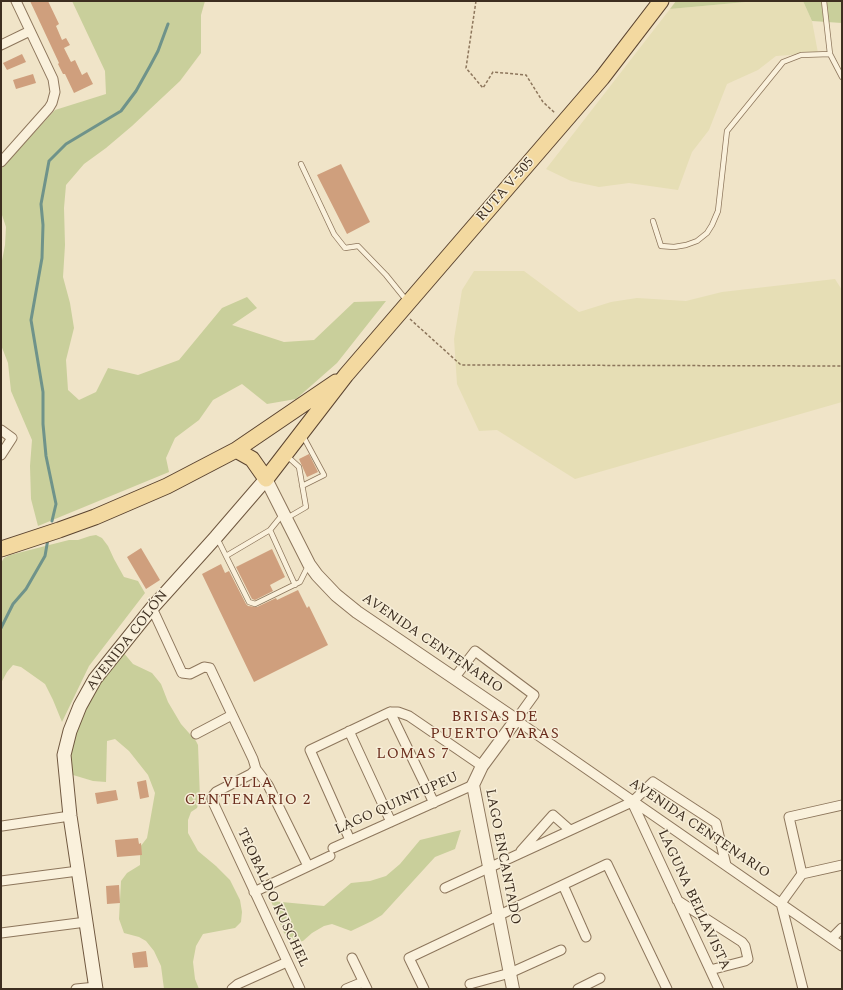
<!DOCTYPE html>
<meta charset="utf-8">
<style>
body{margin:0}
#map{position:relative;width:843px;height:990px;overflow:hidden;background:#f0e4c8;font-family:Spectral,serif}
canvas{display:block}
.frame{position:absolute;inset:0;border:2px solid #3d2e20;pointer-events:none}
</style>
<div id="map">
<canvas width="843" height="990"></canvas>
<div class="frame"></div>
</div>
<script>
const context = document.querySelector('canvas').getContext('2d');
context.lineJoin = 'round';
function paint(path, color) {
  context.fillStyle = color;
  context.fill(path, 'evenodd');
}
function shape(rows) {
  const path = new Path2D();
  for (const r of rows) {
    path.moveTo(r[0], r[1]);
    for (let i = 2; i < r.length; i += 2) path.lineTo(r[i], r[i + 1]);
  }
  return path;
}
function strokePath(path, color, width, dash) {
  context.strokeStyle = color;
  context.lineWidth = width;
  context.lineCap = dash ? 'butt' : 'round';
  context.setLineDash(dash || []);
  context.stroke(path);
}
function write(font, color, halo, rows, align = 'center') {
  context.font = font + ' Spectral,serif';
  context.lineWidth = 3;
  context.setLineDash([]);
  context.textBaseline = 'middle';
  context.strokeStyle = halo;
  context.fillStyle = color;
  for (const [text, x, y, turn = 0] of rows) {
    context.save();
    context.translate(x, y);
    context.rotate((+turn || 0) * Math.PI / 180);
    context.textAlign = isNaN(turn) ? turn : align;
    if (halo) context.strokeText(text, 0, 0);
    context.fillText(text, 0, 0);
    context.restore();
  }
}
paint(shape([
 [757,1,803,1,812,21,818,53,776,56,758,70,727,84,709,130,692,152,678,190,629,183,599,187,571,181,546,169,670,9],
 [474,271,524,271,579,312,611,302,637,298,686,301,722,292,835,279,842,290,842,402,575,479,497,430,479,431,457,384,454,339,462,290]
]), '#e6deb5');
paint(shape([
 [72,1,205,1,201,15,201,53,180,81,132,126,106,148,84,164,66,185,64,208,65,245,63,277,70,303,74,328,66,360,68,390,79,400,96,392,108,368,138,375,179,360,222,308,247,297,257,308,232,325,284,342,314,340,354,302,386,301,337,363,296,399,267,404,242,384,213,400,199,420,175,438,166,458,169,472,38,526,31,499,30,466,32,440,11,391,8,363,1,345,1,266,5,245,6,227,1,212,1,169,55,110,106,94,105,71],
 [676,1,757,1,670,9],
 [803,1,842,1,842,23,812,21],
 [96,535,102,538,108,546,114,559,124,577,138,581,145,593,89,666,62,722,53,700,45,684,21,667,13,665,7,672,1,683,1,563,4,558,10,555,69,540,78,540,90,536],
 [123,652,133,664,152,673,161,684,168,702,181,724,196,741,198,745,200,799,197,808,191,812,188,820,188,833,198,851,216,866,230,880,240,900,242,912,241,922,235,928,203,934,196,946,193,962,195,979,199,989,164,989,161,966,154,951,146,941,139,937,124,933,119,919,121,881,127,873,140,865,140,847,147,838,155,793,148,775,129,751,115,739,107,741,106,782,93,781,73,775,65,741,101,673],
 [461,830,455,849,435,857,382,915,372,921,351,931,332,924,324,926,312,933,303,941,296,942,284,933,271,901,324,906,351,883,370,881,386,876,400,864,420,840]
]), '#c9cf9b');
strokePath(shape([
 [52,521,56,504,46,456,43,424,43,392,31,320,42,258,43,225,41,204,49,161,66,144,121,111,136,91,150,66,158,51,168,24],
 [1,628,13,604,26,589,45,556,48,539]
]), '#6f938a', 3);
paint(shape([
 [30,1,48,1,59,24,56,26,62,40,66,38,70,45,64,48,71,62,75,60,82,75,87,72,93,84,74,93,65,74,63,74,58,64,59,63],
 [22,54,26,62,7,70,3,63],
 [33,74,36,83,16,89,13,80],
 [341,164,370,222,347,234,317,175],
 [309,454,318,472,307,477,299,459],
 [141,548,160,580,146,589,127,557],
 [272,549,285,577,270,585,273,591,255,600,252,599,236,567],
 [221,564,225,573,229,571,246,604,248,606,257,607,276,598,277,600,298,590,307,608,309,606,328,645,254,682,202,574],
 [146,780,149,797,140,799,137,782],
 [116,790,118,800,97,804,95,793],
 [138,838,139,844,141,843,142,855,117,857,115,840],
 [119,885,120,903,107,904,106,886],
 [146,951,148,967,134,968,132,953]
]), '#cf9f7d');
const service = shape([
 [824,1,830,54,842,77],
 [301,164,334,234,345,248,358,246,386,275,407,301],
 [653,221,661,246,674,247,686,245,697,241,707,233,712,225,718,211,727,131,783,62,801,55,830,54],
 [302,486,324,475,303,436],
 [287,518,306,507,299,467,287,456],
 [270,530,295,585],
 [217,538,249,602,255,604,300,582,308,566],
 [226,556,270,530,283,514]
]);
const minor = shape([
 [1,45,30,31],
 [1,162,49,108,52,103,55,92,53,79,16,1],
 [1,430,12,438,1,455],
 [152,608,182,673,190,674,204,667,210,668,253,759,256,769,268,785,308,866],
 [455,677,475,651,534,695,516,720,842,946],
 [390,712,434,803],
 [349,731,391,822],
 [196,734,232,715],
 [256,769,251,774,216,792,212,797,212,800,300,989],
 [632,802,719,989],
 [2,826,70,816],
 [350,840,310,750,390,712,398,712,409,716,482,766],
 [333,848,473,785],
 [521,851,553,815,570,830],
 [802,874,789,817,842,805],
 [1,881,78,871],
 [563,885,586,937],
 [445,888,632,802,653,782,716,823,726,865],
 [254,892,330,856],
 [677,900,742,942,745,946,748,959,745,961,710,970],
 [1,933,86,922],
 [832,938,842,928],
 [352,958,367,989],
 [470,984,510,973,561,950],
 [76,989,96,987],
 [232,989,238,984,287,962],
 [346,989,363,982],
 [424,989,409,958,607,864,667,989],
 [578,989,600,978],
 [803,989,781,903,802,874,842,865]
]);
const tertiary = shape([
 [266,479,309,564,317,575,336,595,357,612,516,720,482,766,473,785,513,989]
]);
const secondary = shape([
 [96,989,70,816,64,755,70,731,80,706,95,679,152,608,216,537,266,479]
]);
const primary = shape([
 [236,450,252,459,266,479,346,375,602,78,661,1],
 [1,549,59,530,95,517,167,486,236,450,336,382]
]);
strokePath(service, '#8d765c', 6);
strokePath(minor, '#8d765c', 11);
strokePath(tertiary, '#8d765c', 14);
strokePath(secondary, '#6f573f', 15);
strokePath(primary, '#5b4430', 17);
strokePath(shape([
 [476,1,466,68,483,88,493,72,526,75,543,102,555,113],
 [410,319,461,365,842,366]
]), '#8d765c', 1.5, [3, 2]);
strokePath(service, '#faf1dc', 4.5);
strokePath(minor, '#faf1dc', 9);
strokePath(tertiary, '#faf1dc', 12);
strokePath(secondary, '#faf1dc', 13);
strokePath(primary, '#f3d9a0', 15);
write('14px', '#3d2e20', '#f7eed8', [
 ["RUTA V-505",506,190,-49],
 ["AVENIDA COLÓN",128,641,-52],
 ["AVENIDA CENTENARIO",432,644,34],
 ["LAGO QUINTUPEU",397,804,-24],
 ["AVENIDA CENTENARIO",699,829,34],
 ["LAGO ENCANTADO",502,857,79],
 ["TEOBALDO KUSCHEL",272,898,65],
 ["LAGUNA BELLAVISTA",693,900,65]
]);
context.letterSpacing = '1px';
write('15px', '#6b2e1e', '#f7eed8', [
 ["BRISAS DE",495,718],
 ["PUERTO VARAS",495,735],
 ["LOMAS 7",413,755],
 ["VILLA",248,784],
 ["CENTENARIO 2",248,801]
]);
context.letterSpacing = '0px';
</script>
